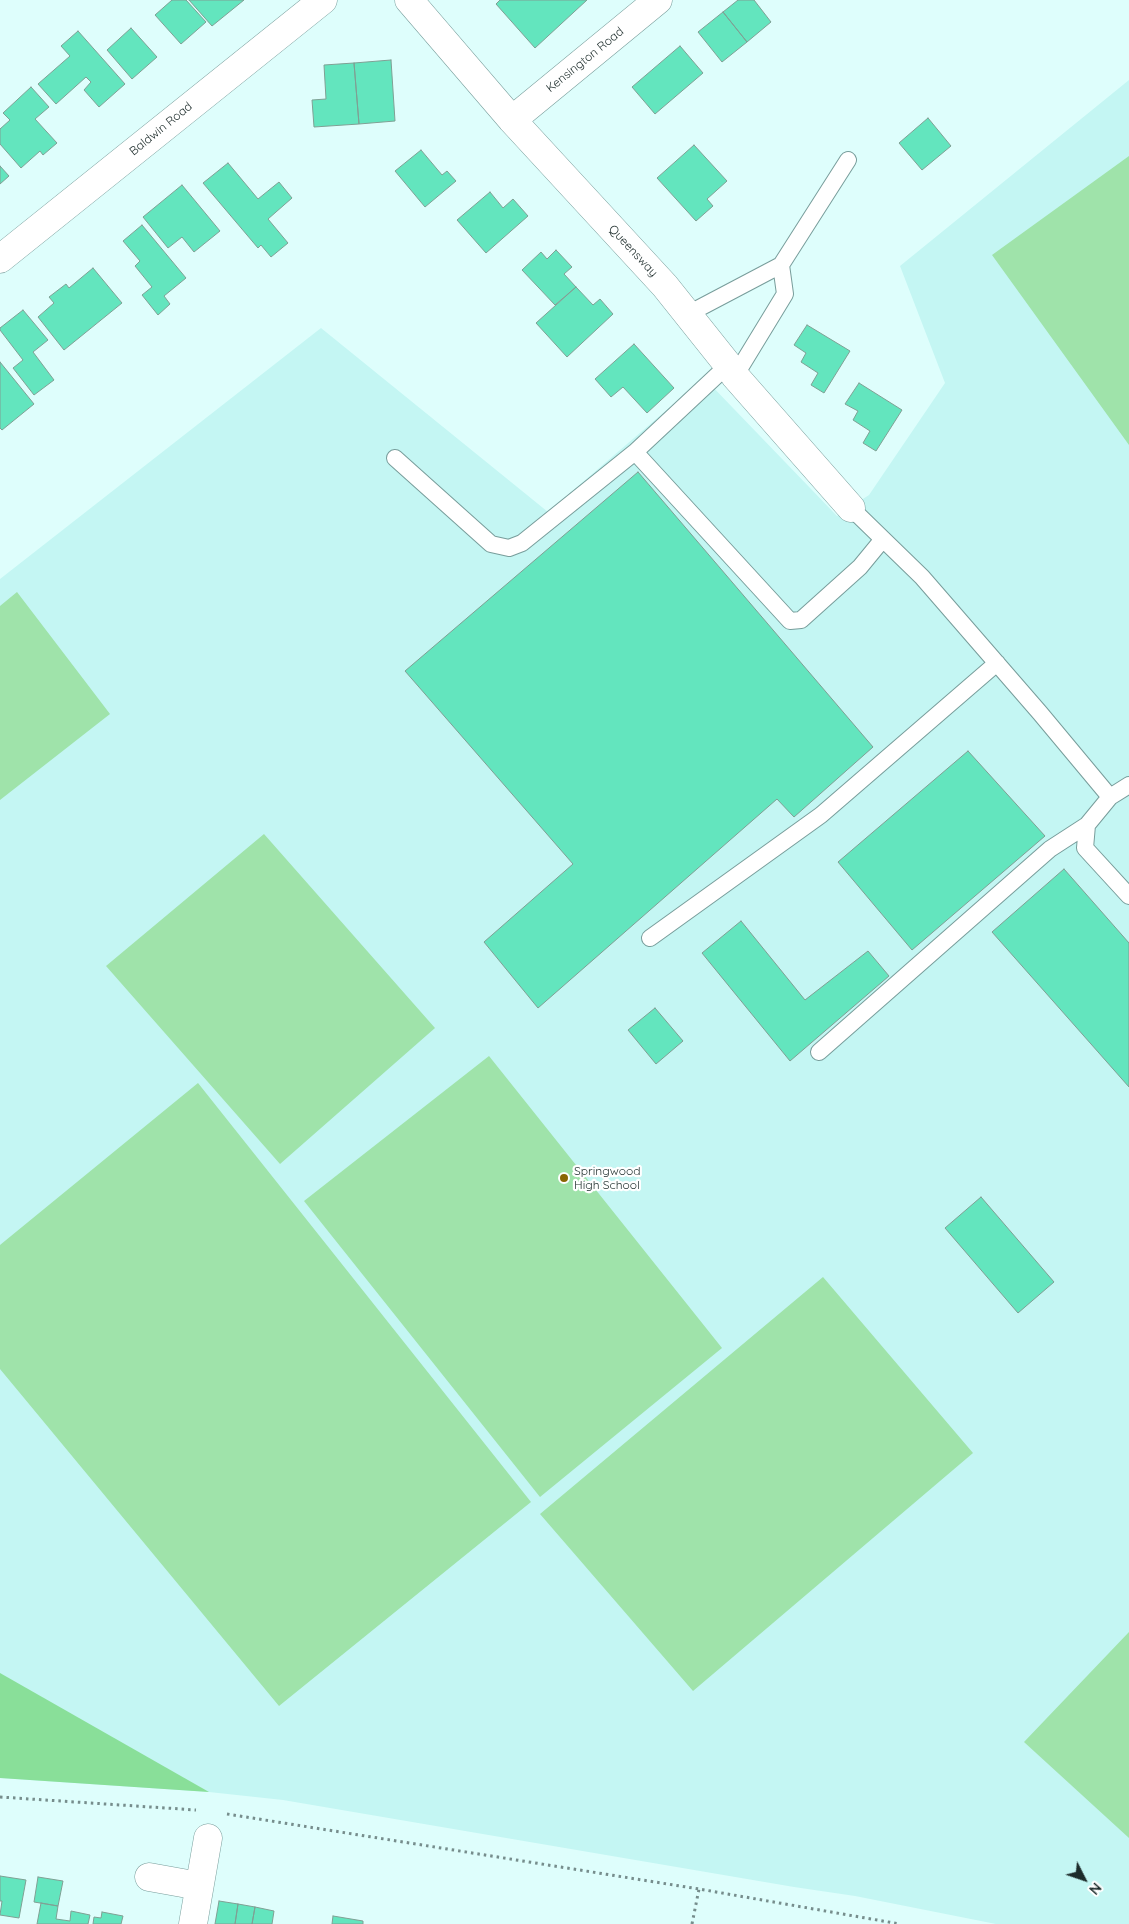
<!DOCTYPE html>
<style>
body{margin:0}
#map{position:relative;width:1129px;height:1924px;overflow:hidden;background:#defefc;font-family:Quicksand,sans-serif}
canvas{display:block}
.north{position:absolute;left:1059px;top:1854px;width:50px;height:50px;-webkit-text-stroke:4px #fff;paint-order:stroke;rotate:131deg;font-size:14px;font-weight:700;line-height:20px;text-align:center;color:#1d2c2b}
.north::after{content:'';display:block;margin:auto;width:18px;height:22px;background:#1d2c2b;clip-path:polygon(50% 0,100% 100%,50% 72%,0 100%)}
</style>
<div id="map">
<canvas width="1129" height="1924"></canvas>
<div class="north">N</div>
</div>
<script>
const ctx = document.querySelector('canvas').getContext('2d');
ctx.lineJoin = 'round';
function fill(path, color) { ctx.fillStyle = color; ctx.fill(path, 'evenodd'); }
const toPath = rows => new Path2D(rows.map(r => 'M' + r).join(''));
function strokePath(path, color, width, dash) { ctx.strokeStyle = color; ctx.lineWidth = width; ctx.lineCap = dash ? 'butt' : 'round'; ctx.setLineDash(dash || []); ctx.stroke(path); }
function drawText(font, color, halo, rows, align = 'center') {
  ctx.font = font + ' Quicksand,sans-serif'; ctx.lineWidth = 4.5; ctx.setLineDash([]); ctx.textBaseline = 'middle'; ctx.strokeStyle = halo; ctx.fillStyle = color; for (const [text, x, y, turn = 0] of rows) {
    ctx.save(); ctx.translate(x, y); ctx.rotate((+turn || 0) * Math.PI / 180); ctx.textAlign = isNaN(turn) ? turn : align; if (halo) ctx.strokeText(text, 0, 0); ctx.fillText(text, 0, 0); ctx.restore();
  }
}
const built = toPath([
 [1129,80,1129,1924,996,1924,855,1896,794,1887,283,1800,209,1792,0,1778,0,579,321,328,548,512,698,383,708,382,837,516,869,495,945,383,900,266]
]);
const green = toPath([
 [1129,156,1129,445,992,255],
 [17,592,110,714,0,800,0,606],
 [264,834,435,1028,280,1164,106,966],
 [489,1056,722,1348,540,1497,304,1201],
 [198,1083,531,1502,279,1706,0,1369,0,1245],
 [823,1277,973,1453,693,1691,540,1514],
 [1129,1632,1129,1838,1024,1742]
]);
const forest = toPath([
 [0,1673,209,1792,0,1778]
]);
const building = toPath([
 [172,0,186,0,206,22,181,44,155,15,172,0],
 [189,0,244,0,212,26,189,0],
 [500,0,587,0,535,48,496,4,500,0],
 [738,0,754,0,771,22,747,42,723,12,738,0],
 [723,12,747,42,722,62,698,32,723,12],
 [131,28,157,57,132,79,107,50,131,28],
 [78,31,125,84,99,107,84,90,91,82,86,77,56,104,38,84,70,56,61,46,78,31],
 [680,46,703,73,655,114,632,87,680,46],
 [391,60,395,121,359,124,354,63,391,60],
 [354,63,359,124,314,127,312,100,326,99,324,65,354,63],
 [31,87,49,107,35,119,57,143,43,155,40,151,21,168,0,144,0,129,10,120,3,113,31,87],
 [928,118,951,146,922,170,899,143,928,118],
 [694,145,727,181,707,199,713,206,696,221,657,178,694,145],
 [421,150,442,175,447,171,456,181,425,207,395,171,421,150],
 [228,163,258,199,279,182,292,198,268,219,288,243,271,257,261,245,258,248,203,183,228,163],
 [0,166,9,176,0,184,0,166],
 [182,185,220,231,194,252,182,237,168,248,143,217,182,185],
 [490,192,503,208,513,199,528,216,486,253,457,220,490,192],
 [142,225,186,278,164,296,170,304,158,315,142,295,152,287,135,266,140,261,123,241,142,225],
 [556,250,572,267,564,274,576,287,555,305,522,270,541,252,547,259,556,250],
 [93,268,122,303,64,350,38,317,54,303,49,297,66,284,69,288,93,268],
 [576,287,593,305,600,299,613,314,567,357,536,323,576,287],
 [23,310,48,340,33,352,54,380,34,395,13,368,23,360,0,330,0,328,23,310],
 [807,325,850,351,824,393,811,385,818,373,801,362,806,353,794,345,807,325],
 [634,344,674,388,647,413,623,387,611,397,595,379,634,344],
 [0,362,34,404,2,430,0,428,0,362],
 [859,383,902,410,876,451,863,443,870,431,853,420,858,411,845,404,859,383],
 [638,472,873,747,794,817,777,799,538,1008,484,942,573,864,405,671,638,472],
 [968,751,1045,836,912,950,838,862,968,751],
 [1064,869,1129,943,1129,1087,992,932,1064,869],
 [741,921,805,1000,868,951,889,976,790,1061,702,953,741,921],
 [655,1008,683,1041,656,1064,628,1030,655,1008],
 [981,1197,1054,1282,1018,1313,945,1228,981,1197],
 [0,1876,26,1880,19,1918,0,1915,2,1901,0,1901,0,1876],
 [38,1877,63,1881,58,1906,34,1902,38,1877],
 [219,1901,238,1904,235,1924,215,1924,219,1901],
 [41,1903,58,1906,56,1919,70,1921,71,1911,90,1915,88,1924,37,1924,41,1903],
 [238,1904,255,1907,252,1924,235,1924,238,1904],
 [255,1907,274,1911,272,1924,252,1924,255,1907],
 [102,1912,123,1916,121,1924,93,1924,94,1917,101,1918,102,1912],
 [333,1916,363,1921,363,1924,332,1924,333,1916]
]);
const path = toPath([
 [0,1797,196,1810],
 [227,1814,699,1889,900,1924],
 [692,1924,699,1889]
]);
const lane = toPath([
 [688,314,781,265],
 [735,376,785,294,781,265,848,160],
 [635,452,790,621,801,620,860,567,883,539],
 [395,458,491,544,509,548,522,543,635,452,728,365],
 [851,508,922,577,1040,713,1110,797],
 [1129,785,1110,797,1087,825,1085,848,1129,896],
 [650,938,821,815,997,663],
 [819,1052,1050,849,1087,825]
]);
const street = toPath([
 [409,0,512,120,665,286,728,365,735,376,851,508],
 [512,120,658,0],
 [0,259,323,0],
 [149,1877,199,1886],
 [193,1924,208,1838]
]);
const markers = [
 [564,1178,5,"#896503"]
];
const streetNames = [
 ["Kensington Road",585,60,-39],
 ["Baldwin Road",161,129,-39],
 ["Queensway",633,251,47]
];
const poiNames = [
 ["Springwood",574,1171],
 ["High School",574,1185]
];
fill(built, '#c4f6f3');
fill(green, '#9fe3aa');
fill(forest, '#89df99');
fill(building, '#63e5be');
strokePath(building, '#7fa094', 1);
strokePath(lane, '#789d9b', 18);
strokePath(street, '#789d9b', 29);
strokePath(path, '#768d8c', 3, [2.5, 4]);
strokePath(lane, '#fff', 16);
strokePath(street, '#fff', 28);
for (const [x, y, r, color] of markers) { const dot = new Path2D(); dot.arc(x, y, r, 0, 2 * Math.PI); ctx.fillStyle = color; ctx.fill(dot); strokePath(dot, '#fff', 2); }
drawText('12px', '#1d2c2b', '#fff', streetNames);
drawText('12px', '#1d2c2b', '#fff', poiNames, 'left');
</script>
